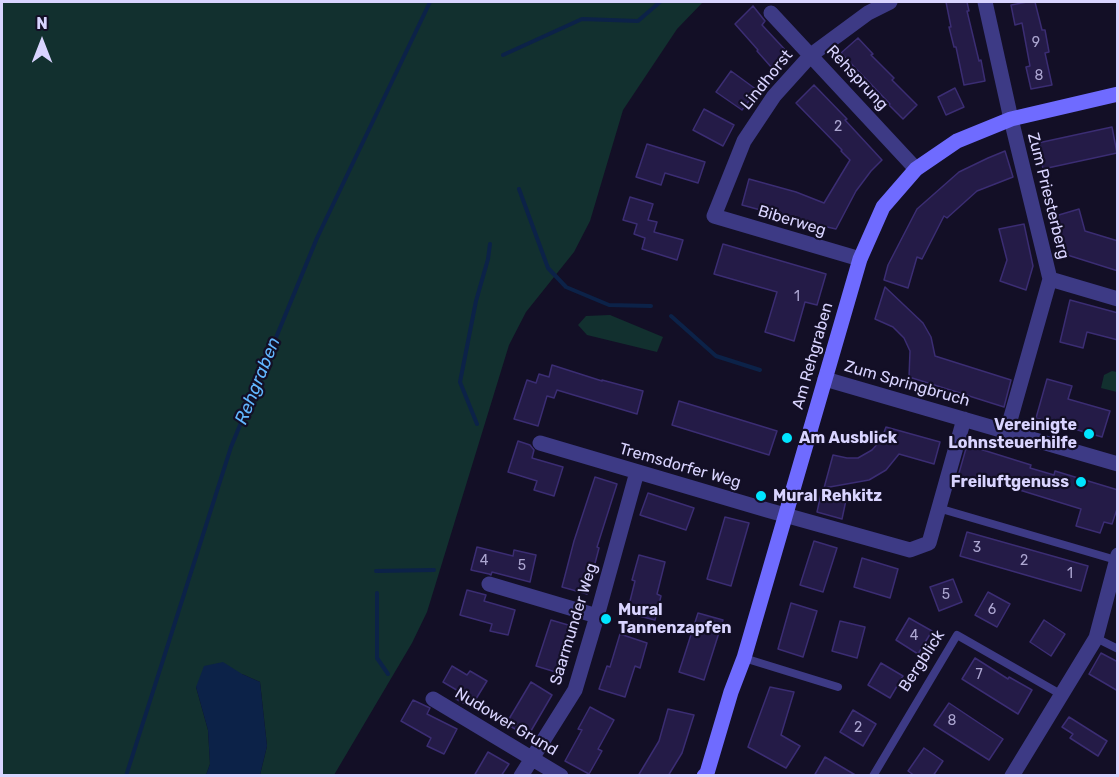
<!DOCTYPE html>
<style>
body{margin:0}
#map{position:relative;width:1119px;height:777px;overflow:hidden;background:#130f26;font-family:Rubik,sans-serif}
canvas{display:block}
.frame{position:absolute;inset:0;border:3px solid #d9d4ff;pointer-events:none}
.north{position:absolute;left:12px;top:12px;width:60px;height:60px;-webkit-text-stroke:4px #130f26;paint-order:stroke;rotate:0deg;font-size:16px;font-weight:700;line-height:24px;text-align:center;color:#d9d4ff}
.north::after{content:'';display:block;margin:auto;width:21px;height:27px;background:#d9d4ff;clip-path:polygon(50% 0,100% 100%,50% 72%,0 100%)}
</style>
<div id="map">
<canvas width="1119" height="777"></canvas>
<div class="frame"></div>
<div class="north">N</div>
</div>
<script>
const ctx = document.querySelector('canvas').getContext('2d');
ctx.lineJoin = 'round';
function fill(path, color) { ctx.fillStyle = color; ctx.fill(path, 'evenodd'); }
const toPath = rows => new Path2D(rows.map(r => 'M' + r).join(''));
function strokePath(path, color, width, dash) { ctx.strokeStyle = color; ctx.lineWidth = width; ctx.lineCap = dash ? 'butt' : 'round'; ctx.setLineDash(dash || []); ctx.stroke(path); }
function drawText(font, color, halo, rows, align = 'center') {
  ctx.font = font + ' Rubik,sans-serif'; ctx.lineWidth = 4.5; ctx.setLineDash([]); ctx.textBaseline = 'middle'; ctx.strokeStyle = halo; ctx.fillStyle = color; for (const [text, x, y, turn = 0] of rows) {
    ctx.save(); ctx.translate(x, y); ctx.rotate((+turn || 0) * Math.PI / 180); ctx.textAlign = isNaN(turn) ? turn : align; if (halo) ctx.strokeText(text, 0, 0); ctx.fillText(text, 0, 0); ctx.restore();
  }
}
const green = toPath([
 [2,2,703,2,677,29,623,110,590,221,574,252,526,312,509,345,427,612,412,643,334,775,260,775,267,746,260,682,242,674,196,687,208,730,210,764,206,775,2,776],
 [610,315,663,337,657,352,587,335,578,325,586,316],
 [1112,371,1117,372,1117,392,1101,388,1104,375]
]);
const water = toPath([
 [223,662,242,674,260,682,267,746,260,775,206,775,210,764,208,730,196,687,204,666]
]);
const stream = toPath([
 [503,55,582,19,638,21,660,2],
 [519,189,548,268,566,287,609,305,651,306],
 [671,316,716,356,760,370],
 [477,424,460,382,476,301,488,259,490,244],
 [376,571,434,570],
 [377,593,377,658,388,674],
 [126,776,231,447,317,238,430,2]
]);
const building = toPath([
 [946,2,967,2,969,11,967,11,979,61,981,60,985,81,964,85,956,47,954,47,949,27,951,27,946,2],
 [1027,2,1035,2,1042,30,1045,30,1049,52,1045,53,1052,85,1031,89,1026,67,1030,66,1022,23,1015,25,1011,5,1027,2],
 [753,6,765,21,762,25,789,54,772,68,757,51,758,50,735,24,753,6],
 [858,38,873,54,871,55,894,78,892,80,917,105,903,119,889,105,890,104,841,53,858,38],
 [731,71,757,90,742,110,716,92,731,71],
 [814,85,847,119,845,120,882,160,871,171,856,191,836,229,805,222,742,205,749,179,796,192,824,203,850,160,841,151,842,150,796,103,814,85],
 [955,88,964,107,946,115,938,97,955,88],
 [704,109,734,125,723,146,693,130,704,109],
 [1112,127,1117,153,1043,169,1038,143,1112,127],
 [647,144,705,162,698,183,665,173,661,185,636,177,647,144],
 [1005,151,1013,177,977,191,947,218,944,216,922,259,917,257,908,288,884,280,888,265,917,209,959,172,988,158,1005,151],
 [630,197,653,204,648,220,657,222,654,232,683,240,677,260,642,249,645,238,634,234,637,224,623,220,630,197],
 [1079,209,1085,231,1118,241,1118,271,1061,253,1052,217,1079,209],
 [1024,224,1033,266,1026,290,1000,281,1007,260,999,229,1024,224],
 [723,244,826,274,817,305,805,302,794,341,765,332,777,292,714,274,723,244],
 [885,287,923,323,931,337,935,356,1011,380,1004,407,909,377,910,351,904,338,893,327,875,319,885,287],
 [1070,300,1118,313,1118,340,1087,332,1083,348,1060,342,1070,300],
 [552,365,602,381,602,380,643,391,637,414,557,390,554,398,547,396,538,426,514,419,527,380,536,383,539,374,549,377,552,365],
 [1047,379,1072,386,1068,399,1110,411,1102,437,1036,418,1047,379],
 [679,401,777,431,769,455,672,425,679,401],
 [886,427,940,442,934,464,899,454,886,470,869,480,824,488,833,455,847,458,858,458,872,450,881,440,886,427],
 [518,441,530,445,534,450,532,458,563,467,554,496,534,490,537,481,508,472,518,441],
 [967,445,1031,465,1030,468,1054,475,1055,471,1118,490,1118,506,1112,524,1104,522,1100,533,1076,526,1081,509,984,479,982,487,957,480,967,445],
 [595,477,617,484,597,547,599,548,587,594,562,587,574,541,595,477],
 [648,493,694,508,686,530,640,515,648,493],
 [821,494,846,500,842,519,817,512,821,494],
 [725,517,749,523,731,586,707,579,725,517],
 [967,532,1088,566,1081,591,960,556,967,532],
 [814,541,837,548,823,592,800,585,814,541],
 [477,547,513,556,514,550,536,555,530,582,492,572,491,575,489,574,471,570,477,547],
 [639,555,665,562,657,594,661,596,655,620,627,613,635,581,632,580,639,555],
 [862,558,898,569,890,598,854,587,862,558],
 [953,579,962,602,939,611,930,587,953,579],
 [467,590,486,595,484,601,515,610,508,635,490,631,492,624,460,615,467,590],
 [988,592,1010,604,997,627,975,615,988,592],
 [791,603,817,611,803,657,778,649,791,603],
 [698,613,723,620,704,680,679,672,698,613],
 [909,618,932,631,918,654,896,640,909,618],
 [551,620,575,627,562,674,536,666,551,620],
 [1044,620,1065,634,1051,656,1030,642,1044,620],
 [840,621,865,627,857,658,832,651,840,621],
 [620,634,647,643,640,668,635,666,625,697,599,689,607,666,610,667,620,634],
 [1101,653,1118,662,1118,691,1089,674,1101,653],
 [975,658,1008,679,1009,677,1032,690,1018,714,962,679,975,658],
 [881,663,903,676,890,698,868,685,881,663],
 [452,666,467,675,470,671,487,681,471,707,456,699,460,692,443,682,452,666],
 [531,682,552,695,528,736,506,724,531,682],
 [770,687,794,692,781,735,800,746,786,768,748,747,770,687],
 [413,700,430,708,427,714,457,729,444,754,427,746,431,738,401,721,413,700],
 [949,703,1003,739,989,760,934,725,949,703],
 [590,707,614,720,598,749,602,751,589,774,565,761,582,730,578,729,590,707],
 [668,709,694,715,682,753,668,776,638,776,659,741,668,709],
 [853,710,876,724,863,746,840,732,853,710],
 [1069,717,1107,741,1098,756,1070,738,1073,734,1062,727,1069,717],
 [924,748,943,761,933,776,915,776,908,771,924,748],
 [488,752,509,764,501,776,474,776,488,752],
 [825,757,857,776,814,776,825,757]
]);
const lane = toPath([
 [938,508,1116,560],
 [1096,638,1118,649],
 [744,658,838,687],
 [873,776,957,635,1062,695]
]);
const street = toPath([
 [985,2,1011,119,1050,279,1007,431],
 [771,13,916,169],
 [860,259,714,216,744,141,774,96,811,55,868,13,890,2],
 [1050,279,1118,299],
 [825,379,1118,464],
 [540,443,767,510,910,550,929,543,964,419],
 [489,584,597,616],
 [433,699,561,776],
 [521,776,575,690,597,616,637,472],
 [1012,776,1096,638,1118,555]
]);
const secondary = toPath([
 [704,776,707,773,731,692,744,658,860,259,883,207,916,169,957,141,1011,119,1118,94]
]);
const markers = [
 [1089,434,6,"#00e5ff"],
 [787,438,6,"#00e5ff"],
 [1081,482,6,"#00e5ff"],
 [761,496,6,"#00e5ff"],
 [606,619,6,"#00e5ff"]
];
const numberNames = [
 ["9",1036,43],
 ["8",1039,76],
 ["2",838,127],
 ["1",797,297],
 ["3",977,548],
 ["4",484,561],
 ["2",1024,561],
 ["5",522,566],
 ["1",1070,574],
 ["5",946,595],
 ["6",992,610],
 ["4",914,636],
 ["7",979,675],
 ["8",952,721],
 ["2",858,728]
];
const streetNames = [
 ["Rehsprung",857,78,47],
 ["Lindhorst",767,80,-51],
 ["Zum Priesterberg",1048,196,76],
 ["Biberweg",792,221,17],
 ["Am Rehgraben",813,356,-74],
 ["Zum Springbruch",907,384,16],
 ["Tremsdorfer Weg",680,466,16],
 ["Saarmunder Weg",574,624,-73],
 ["Bergblick",922,661,-57],
 ["Nudower Grund",506,722,31]
];
const poiNames = [
 ["Vereinigte",1077,425,"right"],
 ["Lohnsteuerhilfe",1077,443,"right"],
 ["Am Ausblick",799,438],
 ["Freiluftgenuss",1069,482,"right"],
 ["Mural Rehkitz",773,496],
 ["Mural",618,610],
 ["Tannenzapfen",618,628]
];
const waterNames = [
 ["Rehgraben",258,381,-68]
];
fill(green, '#12302f');
fill(water, '#0c2248');
strokePath(stream, '#0c2248', 4);
fill(building, '#241b47');
strokePath(building, '#3b2d73', 1.5);
strokePath(lane, '#3d3a85', 8);
strokePath(street, '#3d3a85', 15);
strokePath(secondary, '#6f6bff', 15);
for (const [x, y, r, color] of markers) { const dot = new Path2D(); dot.arc(x, y, r, 0, 2 * Math.PI); ctx.fillStyle = color; ctx.fill(dot); strokePath(dot, '#130f26', 2); }
drawText('14px', '#aca6d1', null, numberNames);
drawText('16px', '#d9d4ff', '#130f26', streetNames);
drawText('bold 16px', '#d9d4ff', '#130f26', poiNames, 'left');
drawText('italic 18px', '#62b6ff', '#130f26', waterNames);
</script>
